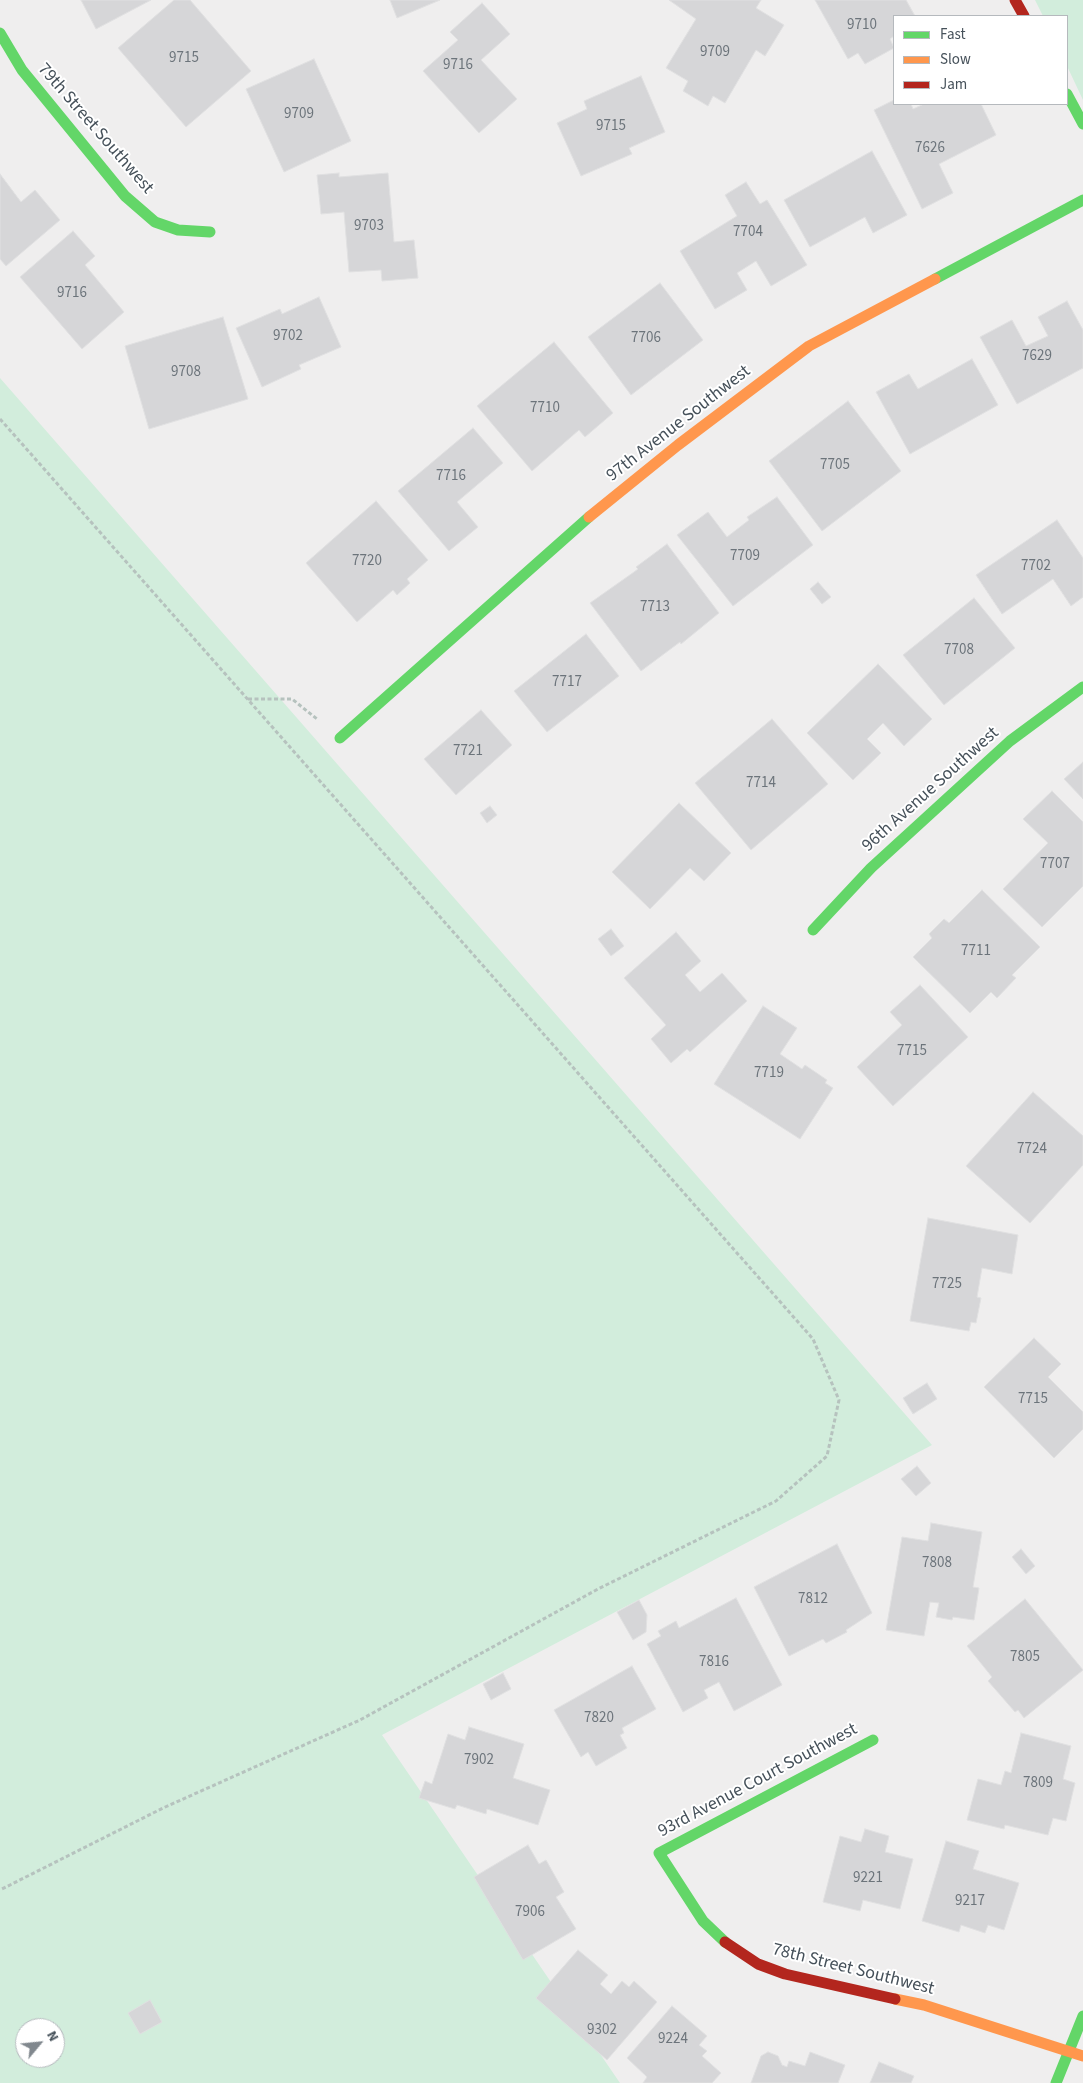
<!DOCTYPE html>
<style>
body{margin:0}
#map{position:relative;width:1083px;height:2083px;overflow:hidden;background:#efeeee;font-family:"Source Sans 3",sans-serif}
canvas{display:block}
.legend{position:absolute;left:893px;top:15px;width:175px;height:90px;box-sizing:border-box;background:#fff;border:1px solid #b5b9bd;margin:0;padding:6px 9px;list-style:none;font-size:15px;color:#46515a}
.legend li{display:flex;align-items:center;gap:10px;height:25px}
.legend b{width:25px;border:1px solid #b5b9bd}
.north{position:absolute;left:15px;top:2018px;width:50px;height:50px;box-sizing:border-box;background:#fff;border:1px solid #b5b9bd;border-radius:50%;rotate:62deg;font-size:14px;font-weight:700;line-height:20px;text-align:center;color:#46515a}
.north::after{content:'';display:block;margin:auto;width:18px;height:22px;background:#81888e;clip-path:polygon(50% 0,100% 100%,50% 72%,0 100%)}
</style>
<div id="map">
<canvas width="1083" height="2083"></canvas>
<ul class="legend">
<li><b style="height:6px;background:#63d668"></b>Fast</li>
<li><b style="height:6px;background:#ff974d"></b>Slow</li>
<li><b style="height:6px;background:#b3261e"></b>Jam</li>
</ul>
<div class="north">N</div>
</div>
<script>
const ctx = document.querySelector('canvas').getContext('2d');
ctx.lineJoin = 'round';
function fill(path, color) { ctx.fillStyle = color; ctx.fill(path, 'evenodd'); }
const toPath = rows => new Path2D(rows.map(r => 'M' + r).join(''));
function strokePath(path, color, width, dash) { ctx.strokeStyle = color; ctx.lineWidth = width; ctx.lineCap = dash ? 'butt' : 'round'; ctx.setLineDash(dash || []); ctx.stroke(path); }
function drawText(font, color, halo, rows, align = 'center') {
  ctx.font = font + ' "Source Sans 3",sans-serif'; ctx.lineWidth = 4; ctx.setLineDash([]); ctx.textBaseline = 'middle'; ctx.strokeStyle = halo; ctx.fillStyle = color; for (const [text, x, y, turn = 0] of rows) {
    ctx.save(); ctx.translate(x, y); ctx.rotate((+turn || 0) * Math.PI / 180); ctx.textAlign = isNaN(turn) ? turn : align; if (halo) ctx.strokeText(text, 0, 0); ctx.fillText(text, 0, 0); ctx.restore();
  }
}
const green = toPath([
 [1035,0,1083,0,1083,100,1067,66,1067,16,1043,16],
 [0,378,932,1445,382,1735,620,2083,0,2083],
 [25,2028,55,2028,55,2058,25,2058]
]);
const building = toPath([
 [81,0,151,0,96,29,81,0],
 [174,0,190,0,251,71,186,127,118,48,174,0],
 [390,0,440,0,397,18,390,0],
 [761,0,756,8,784,25,765,56,756,50,725,103,713,96,708,106,683,91,688,81,666,68,696,19,669,0,761,0],
 [815,0,906,0,915,16,894,16,894,36,890,39,894,48,865,64,858,53,848,59,815,0],
 [482,3,510,34,481,60,517,99,479,133,423,71,458,40,450,32,482,3],
 [314,59,351,141,284,172,246,89,314,59],
 [641,76,665,132,629,148,632,154,581,176,557,123,587,109,584,101,641,76],
 [894,100,894,104,911,104,913,109,924,104,981,104,996,135,939,164,953,193,922,209,874,110,894,100],
 [872,151,907,215,873,233,865,217,810,247,784,200,872,151],
 [339,173,339,177,388,173,394,242,414,240,418,278,382,281,381,270,349,272,344,212,321,214,317,175,339,173],
 [0,174,21,202,35,190,60,220,6,266,0,259,0,174],
 [746,182,760,204,767,200,807,265,771,286,756,261,737,273,747,290,715,309,680,251,737,216,725,195,746,182],
 [73,231,95,256,85,265,124,312,82,349,20,277,73,231],
 [660,283,703,340,631,395,588,337,660,283],
 [319,297,341,347,299,365,301,369,262,387,236,328,280,309,282,314,319,297],
 [1067,301,1083,330,1083,368,1017,404,980,337,1012,320,1026,346,1048,336,1038,317,1067,301],
 [223,317,248,399,149,429,125,346,223,317],
 [554,342,613,413,585,437,579,430,532,471,477,406,554,342],
 [972,359,998,405,910,454,876,392,909,374,918,389,972,359],
 [848,401,901,471,822,531,769,461,848,401],
 [473,428,503,463,457,502,478,527,449,551,398,491,473,428],
 [777,497,813,545,733,606,677,535,708,512,727,537,749,520,747,517,777,497],
 [376,501,428,560,407,579,410,583,397,595,393,590,357,622,306,563,376,501],
 [1057,520,1083,558,1083,597,1071,606,1053,579,1002,614,976,575,1057,520],
 [667,544,719,613,681,644,680,642,641,671,590,603,634,572,638,569,636,567,667,544],
 [818,582,831,597,822,604,810,589,818,582],
 [974,598,1015,648,944,705,903,655,974,598],
 [586,634,619,676,547,732,514,691,586,634],
 [878,664,932,719,904,746,883,723,867,739,881,753,853,780,807,733,878,664],
 [481,710,512,745,456,795,424,759,481,710],
 [772,719,828,784,751,850,695,783,772,719],
 [1083,762,1083,799,1064,779,1083,762],
 [1052,791,1083,822,1083,886,1042,927,1003,889,1048,843,1023,819,1052,791],
 [679,803,731,853,704,881,690,868,650,909,612,872,679,803],
 [490,806,497,815,487,823,480,813,490,806],
 [982,890,1040,947,1012,975,1016,978,997,998,991,992,970,1013,913,957,932,938,929,934,944,919,949,923,982,890],
 [611,929,624,946,611,956,598,939,611,929],
 [676,932,701,961,685,975,700,992,722,973,747,1001,690,1052,687,1049,671,1063,651,1039,666,1025,624,978,676,932],
 [920,985,968,1037,893,1106,857,1067,902,1025,890,1012,920,985],
 [763,1006,797,1028,780,1054,802,1069,805,1065,827,1080,825,1083,833,1088,800,1139,714,1084,763,1006],
 [1033,1092,1083,1136,1083,1165,1030,1223,966,1166,1033,1092],
 [928,1218,1018,1235,1012,1274,982,1268,977,1297,981,1298,976,1323,971,1322,969,1331,910,1321,928,1218],
 [1034,1338,1061,1364,1048,1377,1083,1412,1083,1429,1054,1458,984,1387,1034,1338],
 [927,1383,937,1399,913,1414,903,1398,927,1383],
 [917,1466,931,1483,916,1496,901,1479,917,1466],
 [931,1523,982,1532,973,1587,979,1588,974,1620,953,1617,952,1620,936,1617,939,1603,930,1602,924,1636,886,1630,902,1537,928,1541,931,1523],
 [837,1544,872,1613,846,1630,847,1632,826,1643,823,1639,789,1656,754,1587,837,1544],
 [1021,1549,1035,1566,1026,1574,1012,1557,1021,1549],
 [736,1598,782,1685,734,1711,719,1682,704,1690,708,1698,683,1712,647,1644,661,1636,658,1631,676,1621,679,1628,736,1598],
 [1025,1599,1083,1670,1024,1718,1018,1710,1015,1712,988,1681,992,1677,967,1646,1025,1599],
 [639,1600,647,1615,646,1632,633,1640,617,1612,639,1600],
 [632,1666,656,1709,622,1728,624,1733,620,1735,627,1748,596,1766,588,1752,581,1757,554,1710,632,1666],
 [503,1673,511,1689,491,1700,483,1684,503,1673],
 [469,1727,524,1744,513,1778,550,1790,538,1825,487,1809,486,1814,457,1805,455,1809,419,1798,425,1781,432,1784,448,1734,465,1740,469,1727],
 [1021,1733,1071,1746,1063,1779,1075,1783,1066,1821,1053,1818,1048,1835,1005,1825,1004,1829,967,1820,978,1779,1001,1785,1005,1771,1011,1773,1021,1733],
 [865,1829,889,1836,885,1852,913,1859,900,1909,863,1900,860,1911,823,1902,840,1836,861,1842,865,1829],
 [946,1841,979,1851,973,1869,1019,1883,1004,1930,988,1925,985,1933,961,1925,959,1932,922,1921,946,1841],
 [528,1845,539,1864,546,1860,564,1892,556,1897,576,1929,523,1960,474,1877,528,1845],
 [578,1950,608,1975,600,1984,611,1994,622,1981,629,1987,634,1981,657,2002,607,2060,536,1998,578,1950],
 [150,2000,162,2022,140,2034,128,2013,150,2000],
 [672,2006,707,2036,699,2045,707,2051,702,2056,721,2073,712,2083,643,2083,647,2077,627,2058,672,2006],
 [768,2052,778,2056,782,2065,787,2067,789,2061,805,2066,810,2052,845,2065,838,2083,751,2083,761,2056,768,2052],
 [879,2062,914,2076,911,2083,870,2083,879,2062]
]);
const path = toPath([
 [0,419,813,1339,839,1400,827,1456,776,1501,598,1589,360,1720,163,1808,0,1890],
 [248,699,292,699,317,719]
]);
const fast = toPath([
 [0,33,22,70,125,196,155,222,178,230,210,232],
 [1067,94,1083,124],
 [935,279,1083,200],
 [340,738,589,517],
 [813,930,871,868,1010,741,1083,687],
 [725,1942,703,1921,659,1853,873,1740],
 [1056,2083,1083,2016]
]);
const slow = toPath([
 [589,517,678,445,809,346,935,279],
 [895,1999,924,2005,1083,2056]
]);
const jam = toPath([
 [1015,0,1024,16],
 [725,1942,758,1964,785,1974,895,1999]
]);
const numberNames = [
 ["9710",862,26],
 ["9709",715,53],
 ["9715",184,59],
 ["9716",458,66],
 ["9709",299,115],
 ["9715",611,127],
 ["7626",930,149],
 ["9703",369,227],
 ["7704",748,233],
 ["9716",72,294],
 ["9702",288,337],
 ["7706",646,339],
 ["7629",1037,357],
 ["9708",186,373],
 ["7710",545,409],
 ["7705",835,466],
 ["7716",451,477],
 ["7709",745,557],
 ["7720",367,562],
 ["7702",1036,567],
 ["7713",655,608],
 ["7708",959,651],
 ["7717",567,683],
 ["7721",468,752],
 ["7714",761,784],
 ["7707",1055,865],
 ["7711",976,952],
 ["7715",912,1052],
 ["7719",769,1074],
 ["7724",1032,1150],
 ["7725",947,1285],
 ["7715",1033,1400],
 ["7808",937,1564],
 ["7812",813,1600],
 ["7805",1025,1658],
 ["7816",714,1663],
 ["7820",599,1719],
 ["7902",479,1761],
 ["7809",1038,1784],
 ["9221",868,1879],
 ["9217",970,1902],
 ["7906",530,1913],
 ["9302",602,2031],
 ["9224",673,2040]
];
const streetNames = [
 ["79th Street Southwest",95,129,49],
 ["97th Avenue Southwest",679,424,-38],
 ["96th Avenue Southwest",931,790,-42],
 ["93rd Avenue Court Southwest",758,1781,-28],
 ["78th Street Southwest",853,1970,14]
];
fill(green, '#d2eddc');
fill(building, '#d6d6d8');
strokePath(building, '#e0e0e1', 1);
strokePath(path, '#b6c2be', 3, [4, 2.5]);
strokePath(fast, '#63d668', 11);
strokePath(slow, '#ff974d', 11);
strokePath(jam, '#b3261e', 11);
drawText('15px', '#6c747b', null, numberNames);
drawText('18px', '#46515a', '#fff', streetNames);
</script>
